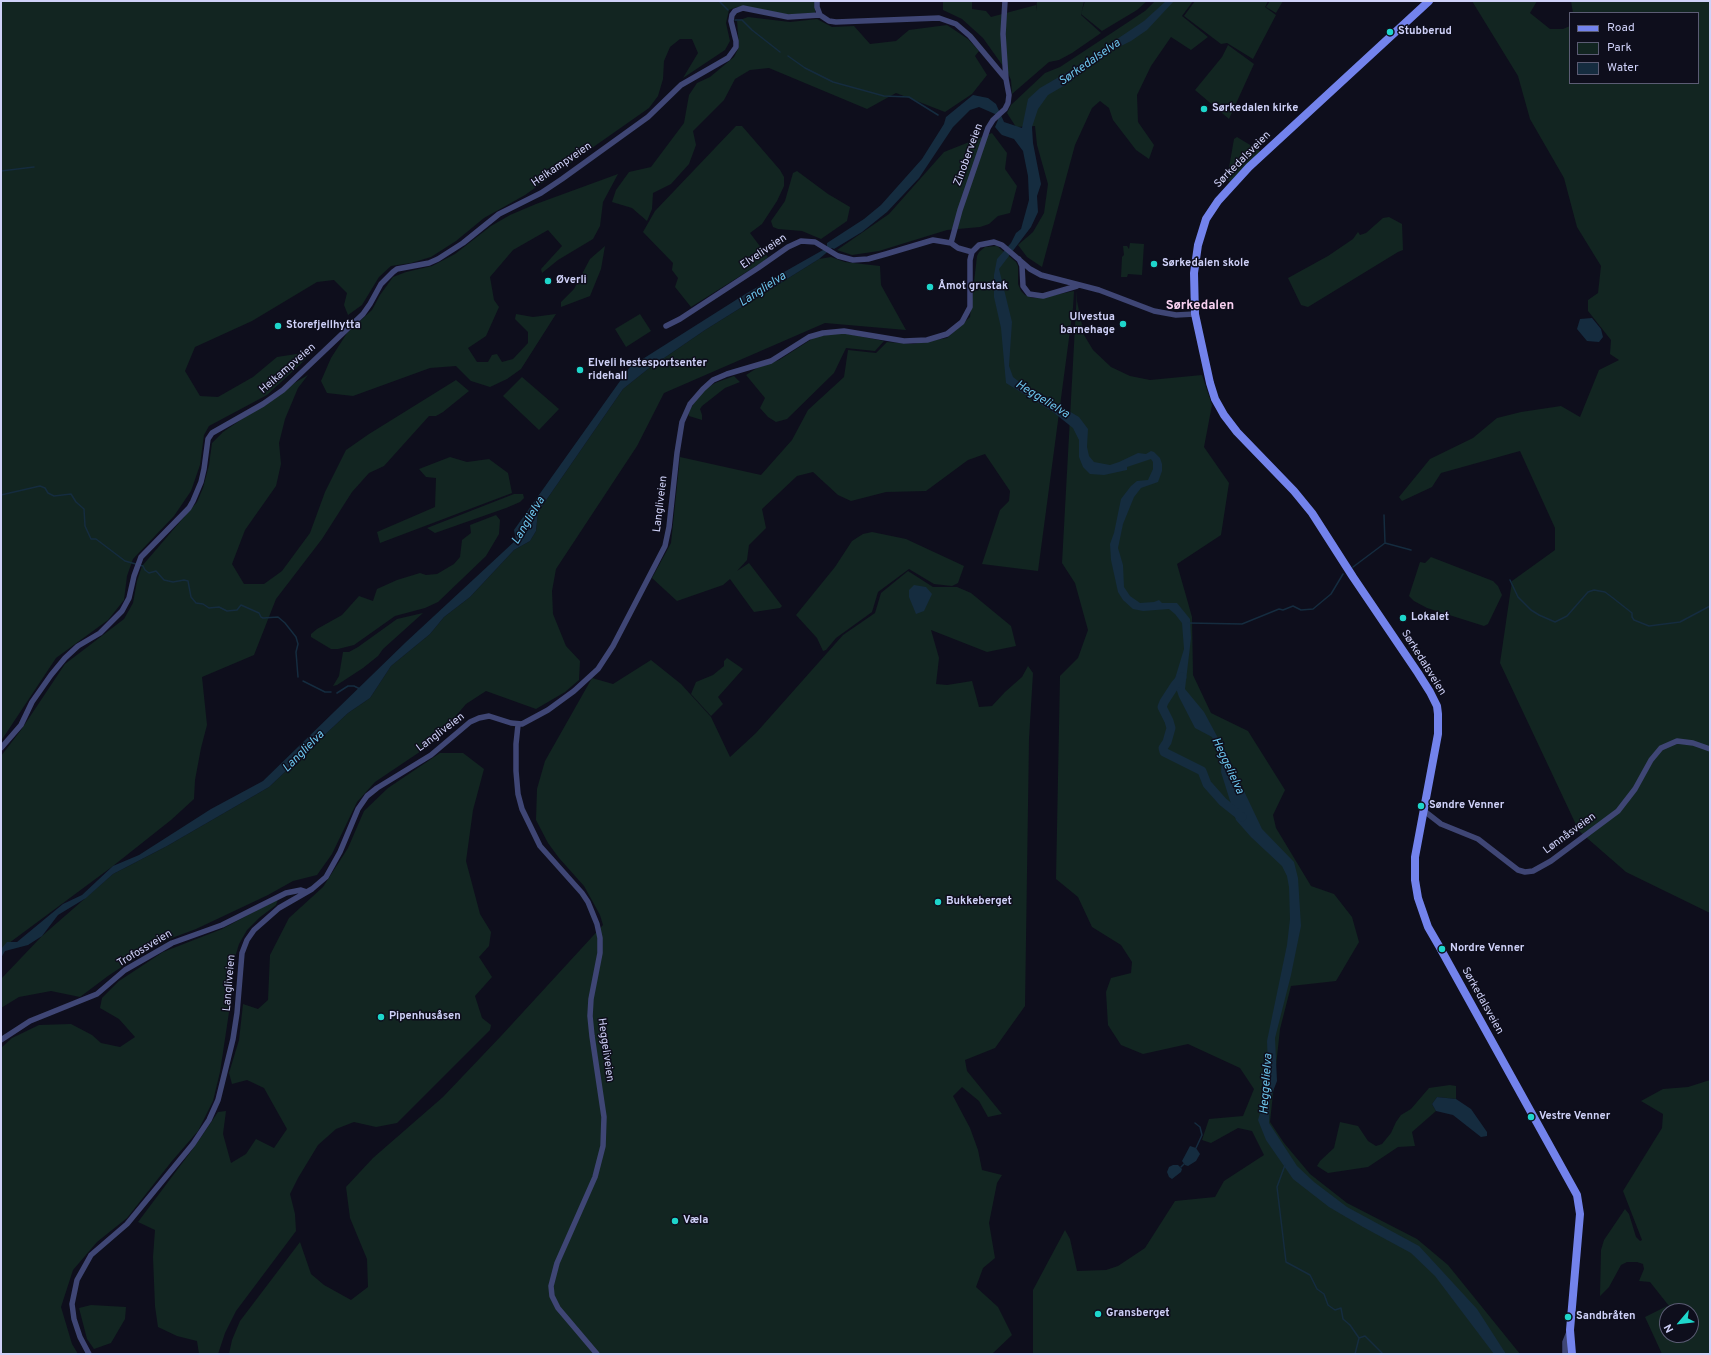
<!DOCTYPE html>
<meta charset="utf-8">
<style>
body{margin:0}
#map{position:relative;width:1711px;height:1355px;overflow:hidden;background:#0e0e1c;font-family:Overpass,sans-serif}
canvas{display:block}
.frame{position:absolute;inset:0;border:2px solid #cfd1f8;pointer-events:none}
.legend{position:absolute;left:1569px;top:12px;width:130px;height:72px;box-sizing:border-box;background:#0e0e1c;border:1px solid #5b5c74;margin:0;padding:5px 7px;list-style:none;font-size:12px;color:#cfd1f8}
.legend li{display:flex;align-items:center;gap:8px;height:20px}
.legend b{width:20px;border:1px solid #5b5c74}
.north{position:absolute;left:1659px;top:1303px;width:40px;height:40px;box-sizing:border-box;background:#0e0e1c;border:1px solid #5b5c74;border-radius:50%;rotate:242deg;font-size:11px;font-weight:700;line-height:16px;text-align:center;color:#cfd1f8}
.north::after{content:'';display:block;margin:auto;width:14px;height:18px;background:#1ed6cb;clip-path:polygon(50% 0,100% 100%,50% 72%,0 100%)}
</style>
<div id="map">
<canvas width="1711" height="1355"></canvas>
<div class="frame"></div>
<ul class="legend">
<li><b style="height:5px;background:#7383ec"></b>Road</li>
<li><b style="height:11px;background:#122521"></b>Park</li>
<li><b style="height:11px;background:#152c3f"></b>Water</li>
</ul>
<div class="north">N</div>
</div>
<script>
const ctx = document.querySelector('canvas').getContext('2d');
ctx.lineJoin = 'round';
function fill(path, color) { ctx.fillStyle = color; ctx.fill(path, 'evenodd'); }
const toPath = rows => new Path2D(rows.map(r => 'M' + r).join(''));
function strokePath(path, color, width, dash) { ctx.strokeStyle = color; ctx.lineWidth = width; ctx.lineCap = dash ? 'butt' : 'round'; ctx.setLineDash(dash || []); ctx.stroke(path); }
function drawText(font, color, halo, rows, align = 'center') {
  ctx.font = font + ' Overpass,sans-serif'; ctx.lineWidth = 3; ctx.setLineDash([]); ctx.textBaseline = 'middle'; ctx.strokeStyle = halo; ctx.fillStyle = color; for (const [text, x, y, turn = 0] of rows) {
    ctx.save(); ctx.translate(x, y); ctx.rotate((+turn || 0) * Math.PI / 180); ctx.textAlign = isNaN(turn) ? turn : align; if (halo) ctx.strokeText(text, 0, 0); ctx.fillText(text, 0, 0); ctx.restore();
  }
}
const green = toPath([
 [1,1,816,1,815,13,782,15,737,7,729,10,726,23,730,41,725,50,683,78,698,53,692,39,680,39,670,47,664,61,663,79,658,96,649,108,525,195,484,218,456,241,431,257,411,263,391,266,379,277,362,305,348,315,344,305,347,293,334,280,317,282,252,321,195,347,185,371,200,396,218,397,253,377,277,357,309,352,305,360,267,395,209,426,204,435,200,465,191,491,174,516,133,559,127,576,124,600,108,620,56,658,1,741],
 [943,1,972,1,972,9,986,11,991,17,1036,5,1036,11,1037,1,1084,1,1081,15,1101,33,1072,53,1059,60,1049,62,1012,94,1011,80,1008,73,983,38,962,19,943,10],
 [1085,1,1147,1,1137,10,1102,31,1081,14],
 [1155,1,1193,1,1182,16,1208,37,1191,50,1171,37,1151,66,1137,95,1138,122,1154,145,1149,159,1136,150,1113,120,1109,108,1100,101,1092,108,1075,145,1042,267,1027,257,1018,245,1033,232,1044,213,1048,184,1037,145,1035,126,1016,127,1007,113,1011,105,1045,73,1060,67,1145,11],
 [1195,1,1268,1,1265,7,1276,15,1253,59,1227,43,1221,44,1184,16],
 [1270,1,1283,1,1276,13,1266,7],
 [1472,1,1537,1,1530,13,1550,29,1563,29,1570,26,1570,83,1698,83,1698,13,1573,13,1571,1,1710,1,1710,913,1626,872,1579,831,1500,663,1512,581,1555,550,1555,528,1520,451,1441,473,1432,487,1402,501,1399,497,1430,459,1473,438,1497,418,1521,412,1561,406,1580,417,1599,370,1619,360,1610,354,1611,340,1588,311,1588,300,1598,293,1601,266,1577,227,1564,178,1530,119,1518,76],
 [748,17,790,22,817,19,832,27,854,26,870,44,896,41,909,30,947,25,968,39,979,51,975,56,987,75,972,94,945,112,896,93,867,109,769,68,750,70,735,79,724,100,693,131,696,145,689,164,671,184,653,193,652,209,647,221,632,208,612,202,616,190,629,172,651,167,684,123,689,95,697,83,710,77,734,57,739,47,737,21],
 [1228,45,1254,64,1229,119,1195,90,1222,57],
 [736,126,742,126,780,170,784,177,784,186,777,201,762,224,750,233,768,257,764,261,691,307,675,287,678,278,672,270,673,263,643,232,655,211],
 [992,133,1007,153,1005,169,1017,186,1010,213,998,216,989,224,980,227,947,230,879,251,852,255,837,250,889,214,944,152],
 [1237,137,1260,151,1259,154,1230,182,1227,179,1234,139],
 [797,171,828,194,850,207,847,221,821,239,802,231,778,229,773,227,771,221,785,201,793,173],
 [618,174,603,202,600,226,593,239,558,260,542,273,541,269,562,246,548,230,513,250,490,277,494,300,499,307,486,336,468,348,477,362,488,362,492,355,497,354,502,362,513,359,528,343,528,332,515,319,516,314,533,317,556,314,521,369,507,379,490,387,471,381,456,366,430,368,353,396,327,393,321,381,331,358,347,333,372,310,380,295,393,277,406,272,432,266,455,254,491,226,510,215,536,204],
 [1389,217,1402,224,1403,250,1398,252,1308,307,1301,305,1288,278,1328,256,1353,239,1358,232,1360,235,1366,233,1383,218],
 [1130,243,1144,244,1142,275,1128,274,1127,277,1121,277,1122,257,1124,255,1123,246,1127,246,1129,249],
 [605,246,601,269,590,296,561,307,561,302,574,289,590,259],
 [997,246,1016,262,1018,266,1018,284,1021,291,1025,295,1033,298,1040,298,1074,291,1073,308,1038,571,982,564,1000,510,1009,501,1010,491,985,454,968,460,926,491,886,492,851,501,838,495,813,472,797,476,762,509,766,528,749,545,747,560,737,571,749,563,782,606,780,608,754,612,730,579,723,585,677,601,652,578,671,543,680,457,761,475,792,440,808,410,844,377,848,350,876,353,887,342,913,344,947,338,970,317,977,256,979,252,985,247],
 [831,257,845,262,880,266,881,285,906,330,825,323,664,393,637,446,556,569,552,591,553,614,566,646,580,661,579,680,565,692,536,709,486,691,466,704,433,743,375,782,357,802,332,854,317,875,293,881,268,895,196,929,156,944,108,976,80,997,51,991,19,997,1,1008,1,979,42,936,113,874,167,846,269,787,348,713,370,698,391,666,430,634,444,617,470,597,514,550,530,541,536,531,538,512,623,389,648,369,705,330,819,259],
 [1077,290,1077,301,1084,335,1093,350,1111,367,1130,376,1150,380,1202,375,1212,405,1204,447,1229,483,1221,535,1177,564,1192,617,1193,675,1211,713,1248,731,1285,790,1273,815,1276,828,1311,886,1334,894,1352,917,1359,942,1336,981,1291,986,1280,1029,1270,1122,1284,1143,1310,1174,1347,1203,1417,1239,1448,1265,1520,1354,1033,1354,1033,1290,1065,1230,1070,1239,1077,1271,1106,1270,1118,1266,1145,1248,1175,1201,1215,1197,1224,1181,1264,1155,1252,1131,1238,1128,1211,1143,1202,1140,1209,1119,1243,1116,1254,1089,1240,1068,1188,1044,1143,1054,1121,1045,1108,1025,1106,992,1111,978,1131,973,1132,962,1121,945,1092,927,1078,897,1056,879,1060,676,1078,658,1088,630,1075,583,1062,563],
 [640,314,651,331,626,347,615,329],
 [830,334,848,334,884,341,875,351,846,348,834,373,787,419,776,422,768,417,760,408,765,398,746,375,757,368,779,360,815,337],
 [308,375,298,388,285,419,279,443,281,464,276,486,245,530,232,564,244,584,264,584,282,571,310,533,325,492,346,450,369,434,456,380,469,391,443,412,436,416,429,416,384,466,369,473,352,492,322,539,276,599,254,655,202,677,207,725,201,748,195,780,194,799,171,820,113,866,1,949,1,756,21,730,65,664,124,619,133,603,137,581,142,566,197,502,203,488,209,465,212,443,223,432,296,382],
 [734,376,740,382,725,388,702,406,700,409,702,415,702,420,689,416,688,413,694,403,703,391,715,383],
 [522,377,559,409,539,430,503,396],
 [450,457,467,462,489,459,508,473,512,493,380,543,377,532,435,507,436,478,426,477,419,469],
 [514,494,523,494,524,498,520,502,506,508,435,533,427,528],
 [496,515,500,520,499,534,486,556,438,602,425,608,395,616,354,645,338,649,331,649,311,637,311,634,317,629,342,615,359,596,373,601,377,589,397,580,420,573,426,575,437,574,454,564,460,557,462,540,471,533,470,525],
 [872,532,906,539,964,566,958,583,952,586,934,584,909,569,878,592,872,612,836,638,826,650,823,651,817,638,796,615,835,567,852,541,863,534],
 [1431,557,1493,581,1498,586,1502,595,1488,624,1484,626,1427,608,1414,601,1409,596,1420,562,1425,563],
 [908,571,933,587,957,587,971,593,1011,626,1016,646,987,652,931,630,939,658,936,684,947,685,972,681,979,707,992,706,1005,692,1022,677,1028,666,1033,673,1029,739,1025,1006,995,1048,965,1060,967,1071,1002,1114,988,1117,979,1101,962,1087,953,1096,970,1128,978,1150,982,1170,1002,1175,997,1183,989,1223,995,1258,983,1268,976,1287,998,1307,1012,1335,992,1354,229,1354,232,1340,240,1321,300,1242,311,1274,324,1285,351,1300,368,1287,367,1259,350,1218,346,1187,373,1158,443,1097,502,1035,603,925,600,915,584,886,559,858,548,843,536,820,537,789,545,761,592,678,613,684,651,660,681,684,711,717,730,757,756,733,843,635,875,613,881,593],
 [423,613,383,649,378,656,363,668,337,685,333,686,339,676,343,652,349,652,358,647,397,619],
 [727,658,743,669,718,697,723,704,711,716,691,694,696,682,713,675,724,666,724,661],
 [440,753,463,753,484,769,473,810,466,861,480,914,491,932,489,946,479,957,492,977,475,996,482,1018,491,1025,490,1030,397,1123,376,1127,354,1122,336,1129,318,1145,298,1178,290,1194,295,1214,296,1231,236,1311,225,1333,218,1354,199,1354,197,1341,177,1336,158,1327,155,1306,153,1257,155,1230,138,1222,195,1146,218,1112,226,1111,223,1134,231,1163,246,1154,256,1139,274,1148,287,1129,264,1088,247,1080,232,1084,229,1073,239,1040,243,1004,258,1009,268,1000,270,955,289,918,323,887,348,848,364,811,388,788],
 [278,899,276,905,259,918,247,930,239,944,233,964,231,999,220,1072,213,1101,198,1131,172,1161,127,1218,97,1242,73,1270,61,1307,72,1344,78,1354,1,1354,1,1048,12,1038,39,1025,71,1024,92,1035,101,1043,120,1047,135,1037,119,1019,100,1008,102,998,119,981,163,952,222,929],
 [1710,1080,1710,1354,1662,1354,1645,1317,1667,1306,1671,1311,1667,1311,1667,1335,1691,1335,1691,1311,1673,1311,1650,1282,1639,1281,1644,1269,1643,1264,1637,1262,1627,1262,1621,1265,1609,1287,1600,1296,1601,1250,1604,1240,1625,1209,1629,1214,1636,1237,1640,1241,1642,1240,1623,1191,1662,1128,1663,1114,1641,1101,1663,1089,1688,1087],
 [1450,1085,1456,1086,1456,1099,1437,1097,1432,1104,1436,1111,1412,1132,1415,1146,1398,1147,1368,1167,1328,1173,1317,1166,1320,1161,1334,1148,1340,1122,1358,1126,1368,1141,1376,1146,1382,1144,1391,1133,1396,1122,1401,1115,1411,1109,1429,1088],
 [91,1305,126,1307,125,1319,111,1343,94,1349,87,1339,79,1308]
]);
const water = toPath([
 [1166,1,1174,1,1147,30,1131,41,1107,53,1067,84,1048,95,1038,109,1032,127,1033,143,1041,184,1037,196,1038,212,1031,227,999,269,1012,322,1009,366,1013,377,1035,394,1050,400,1079,417,1088,429,1087,447,1089,456,1094,462,1110,465,1119,462,1138,453,1146,454,1151,451,1154,452,1160,458,1162,464,1162,471,1158,482,1141,488,1134,497,1123,524,1118,548,1123,565,1124,587,1130,596,1140,603,1154,602,1159,600,1162,603,1177,603,1190,619,1191,638,1185,689,1204,712,1225,751,1262,829,1294,862,1298,878,1301,926,1291,975,1275,1038,1277,1081,1270,1099,1269,1123,1297,1166,1314,1182,1347,1207,1419,1246,1477,1309,1506,1354,1494,1354,1435,1276,1411,1253,1363,1227,1329,1207,1293,1179,1266,1140,1258,1120,1264,1100,1268,1065,1267,1041,1287,945,1290,919,1289,887,1287,876,1282,866,1251,837,1236,820,1221,772,1222,759,1212,737,1195,728,1179,697,1174,682,1184,649,1182,623,1175,614,1169,609,1143,611,1133,609,1123,600,1118,592,1111,560,1110,544,1114,533,1121,499,1131,486,1137,481,1148,480,1153,469,1153,462,1151,459,1127,467,1127,470,1104,475,1090,474,1083,467,1079,457,1079,440,1073,428,1053,412,1006,383,1001,328,994,297,994,275,997,259,1011,243,1016,233,1021,229,1029,200,1028,176,1023,151,1014,139,1002,135,1000,133,995,127,998,120,995,114,979,107,970,110,953,127,919,178,887,212,862,232,834,249,832,248,819,259,705,330,648,369,623,389,538,512,536,531,530,541,514,550,470,597,444,617,430,634,391,666,370,698,348,713,269,787,167,846,113,874,86,898,58,915,42,936,28,945,5,951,1,958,1,949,7,942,17,942,63,904,82,895,113,866,139,855,211,809,263,781,406,642,516,540,514,530,630,367,747,293,823,250,827,246,827,243,864,219,881,205,922,159,944,124,946,117,973,95,988,98,996,104,1004,122,1022,128,1028,99,1040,88,1071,70,1144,21],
 [1592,318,1601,329,1603,337,1599,342,1587,341,1577,329,1580,319],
 [914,585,926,587,932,594,924,611,916,614,909,597,909,590],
 [1437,1097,1456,1099,1471,1109,1487,1132,1487,1136,1481,1137,1453,1115,1436,1111,1432,1104],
 [1190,1146,1196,1148,1200,1154,1196,1161,1188,1166,1185,1165,1182,1161],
 [1173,1165,1178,1165,1182,1169,1181,1172,1172,1179,1169,1177,1167,1172,1169,1167]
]);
const stream = toPath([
 [719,1,728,10],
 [735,20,742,20,752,30,780,52],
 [788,56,805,68,833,82,884,96,909,97,938,115],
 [1,171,34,167],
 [1,495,40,486,45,488,48,493,54,496,71,494,76,502,84,509,85,526,91,539,96,539,125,561,143,566,145,570,149,573,156,571,164,580,173,582,184,580,188,581,191,597,196,603,203,604,209,608,219,607,227,611,237,610,241,605,259,613,261,617,263,618,278,617,285,623,296,637,298,644,296,652,298,677],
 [1385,543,1411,550],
 [1353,567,1385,543,1384,515],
 [1510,580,1518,597,1531,610,1539,615,1555,622,1567,616,1588,592,1594,590,1605,592,1613,598,1632,613,1632,617,1634,620,1649,626,1680,622,1710,606],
 [1188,623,1242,624,1279,609,1283,610,1293,606,1301,610,1313,609,1331,594,1343,574],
 [303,681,325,692,331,692],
 [337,693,348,686,354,686,360,689],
 [1195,1123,1200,1127,1202,1135,1196,1148],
 [1285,1165,1277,1187,1286,1262,1310,1275,1317,1289,1324,1294,1328,1305,1335,1310,1341,1308,1343,1319,1350,1325,1359,1338,1355,1354],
 [1181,1167,1184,1164],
 [1359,1338,1365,1336,1383,1354]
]);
const river = toPath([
 [1182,677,1175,685,1164,702,1162,707,1169,721,1171,728,1167,742,1163,748,1164,752,1202,771,1207,784,1223,802,1242,817]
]);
const street = toPath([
 [817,1,817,7,820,15,829,21,836,22,939,18,956,24,970,36,1006,79],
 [951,243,960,210,988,128,993,120,1005,109,1008,103,1009,95,1006,79,1003,34,1005,1],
 [972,252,979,245,994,242,1002,245,1030,269,1041,275,1099,290,1154,311,1176,315,1195,314],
 [1019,259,1022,266,1023,286,1029,294,1043,296,1077,286],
 [666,326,680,319,758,268,788,247,801,241,815,242,838,256,853,260,868,259,886,254,933,240,951,243,958,248,972,252],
 [518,725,516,744,516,771,518,794,522,809,540,846,582,893,588,902,597,924,600,938,600,953,591,999,590,1016,592,1036,604,1117,603,1146,595,1177,557,1263,551,1286,552,1296,558,1308,597,1354],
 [1,748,21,725,32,702,51,675,65,658,78,646,100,633,122,611,129,598,134,576,141,557,189,508,193,501,201,482,204,469,208,439,212,433,263,404,283,390,363,314,370,304,381,284,393,272,397,269,429,263,438,259,463,243,499,214,541,193,562,179,648,117,681,85,728,58,736,47,736,41,731,21,732,15,735,11,743,8,788,17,820,15],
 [1423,810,1441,824,1478,839,1518,870,1525,872,1533,871,1551,861,1618,811,1635,789,1651,760,1661,748,1677,741,1693,743,1710,749],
 [1,1040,30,1021,97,994,125,970,172,943,222,925,286,893,301,890,307,892],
 [89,1354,80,1337,74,1319,72,1304,77,1280,91,1255,127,1224,193,1144,209,1120,218,1100,233,1039,237,1013,242,953,247,940,254,930,279,908,312,889,326,877,340,852,358,809,367,796,377,788,431,755,470,722,479,718,489,716,511,723,522,724,548,710,574,691,598,669,613,646,665,546,669,527,677,453,682,422,690,404,703,389,713,380,727,374,771,361,809,337,823,333,844,331,904,341,927,340,947,334,962,322,970,307,970,260,972,252],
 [1565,1354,1565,1342,1569,1332]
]);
const secondary = toPath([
 [1429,1,1249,167,1218,201,1206,219,1198,245,1194,273,1195,314,1210,383,1215,399,1224,415,1237,432,1294,491,1312,513,1353,577,1418,673,1430,692,1437,706,1438,714,1438,734,1415,857,1415,880,1418,898,1428,927,1439,946,1577,1195,1580,1214,1570,1330,1572,1354]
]);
const markers = [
 [1390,32,4,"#1ed6cb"],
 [1204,109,4,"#1ed6cb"],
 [1154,264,4,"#1ed6cb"],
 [548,281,4,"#1ed6cb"],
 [930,287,4,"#1ed6cb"],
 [1123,324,4,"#1ed6cb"],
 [278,326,4,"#1ed6cb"],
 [580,370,4,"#1ed6cb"],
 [1403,618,4,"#1ed6cb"],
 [1421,806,4,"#1ed6cb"],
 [938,902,4,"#1ed6cb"],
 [1442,949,4,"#1ed6cb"],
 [381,1017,4,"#1ed6cb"],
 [1531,1117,4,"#1ed6cb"],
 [675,1221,4,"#1ed6cb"],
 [1098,1314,4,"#1ed6cb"],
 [1568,1317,4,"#1ed6cb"]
];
const poiNames = [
 ["Stubberud",1398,32],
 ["Sørkedalen kirke",1212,109],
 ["Sørkedalen skole",1162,264],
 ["Øverli",556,281],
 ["Åmot grustak",938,287],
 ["Ulvestua",1115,318,"right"],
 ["barnehage",1115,331,"right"],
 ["Storefjellhytta",286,326],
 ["Elveli hestesportsenter",588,364],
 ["ridehall",588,377],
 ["Lokalet",1411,618],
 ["Søndre Venner",1429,806],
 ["Bukkeberget",946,902],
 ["Nordre Venner",1450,949],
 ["Pipenhusåsen",389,1017],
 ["Vestre Venner",1539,1117],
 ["Væla",683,1221],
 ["Gransberget",1106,1314],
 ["Sandbråten",1576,1317]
];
const streetNames = [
 ["Zinoberveien",969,155,-70],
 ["Sørkedalsveien",1243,160,-45],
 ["Heikampveien",562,165,-34],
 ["Elveliveien",764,252,-34],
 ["Heikampveien",288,369,-41],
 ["Langliveien",661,504,-83],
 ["Sørkedalsveien",1423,663,58],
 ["Langliveien",441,733,-37],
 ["Lønnåsveien",1570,834,-36],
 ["Trofossveien",145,949,-31],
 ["Langliveien",230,983,-85],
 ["Sørkedalsveien",1482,1001,61],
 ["Heggeliveien",605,1050,82]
];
const waterNames = [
 ["Sørkedalselva",1090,63,-35],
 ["Langlielva",763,290,-33],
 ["Heggelielva",1042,400,32],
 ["Langlielva",529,521,-59],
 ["Langlielva",304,752,-45],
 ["Heggelielva",1227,766,65],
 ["Heggelielva",1267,1084,-86]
];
const quarterNames = [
 ["Sørkedalen",1200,306]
];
fill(green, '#122521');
fill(water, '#152c3f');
strokePath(stream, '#152c3f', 1.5);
strokePath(river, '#152c3f', 9);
strokePath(street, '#3f4675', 5.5);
strokePath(secondary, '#7383ec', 8);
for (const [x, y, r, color] of markers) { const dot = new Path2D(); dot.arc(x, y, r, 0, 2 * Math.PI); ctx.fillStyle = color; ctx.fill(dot); strokePath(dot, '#0e0e1c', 1.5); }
drawText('bold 11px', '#cfd1f8', '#0e0e1c', poiNames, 'left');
drawText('11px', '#cfd1f8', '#0e0e1c', streetNames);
drawText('italic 12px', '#6bc4eb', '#0e0e1c', waterNames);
drawText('bold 13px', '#f9d1f1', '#0e0e1c', quarterNames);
</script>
